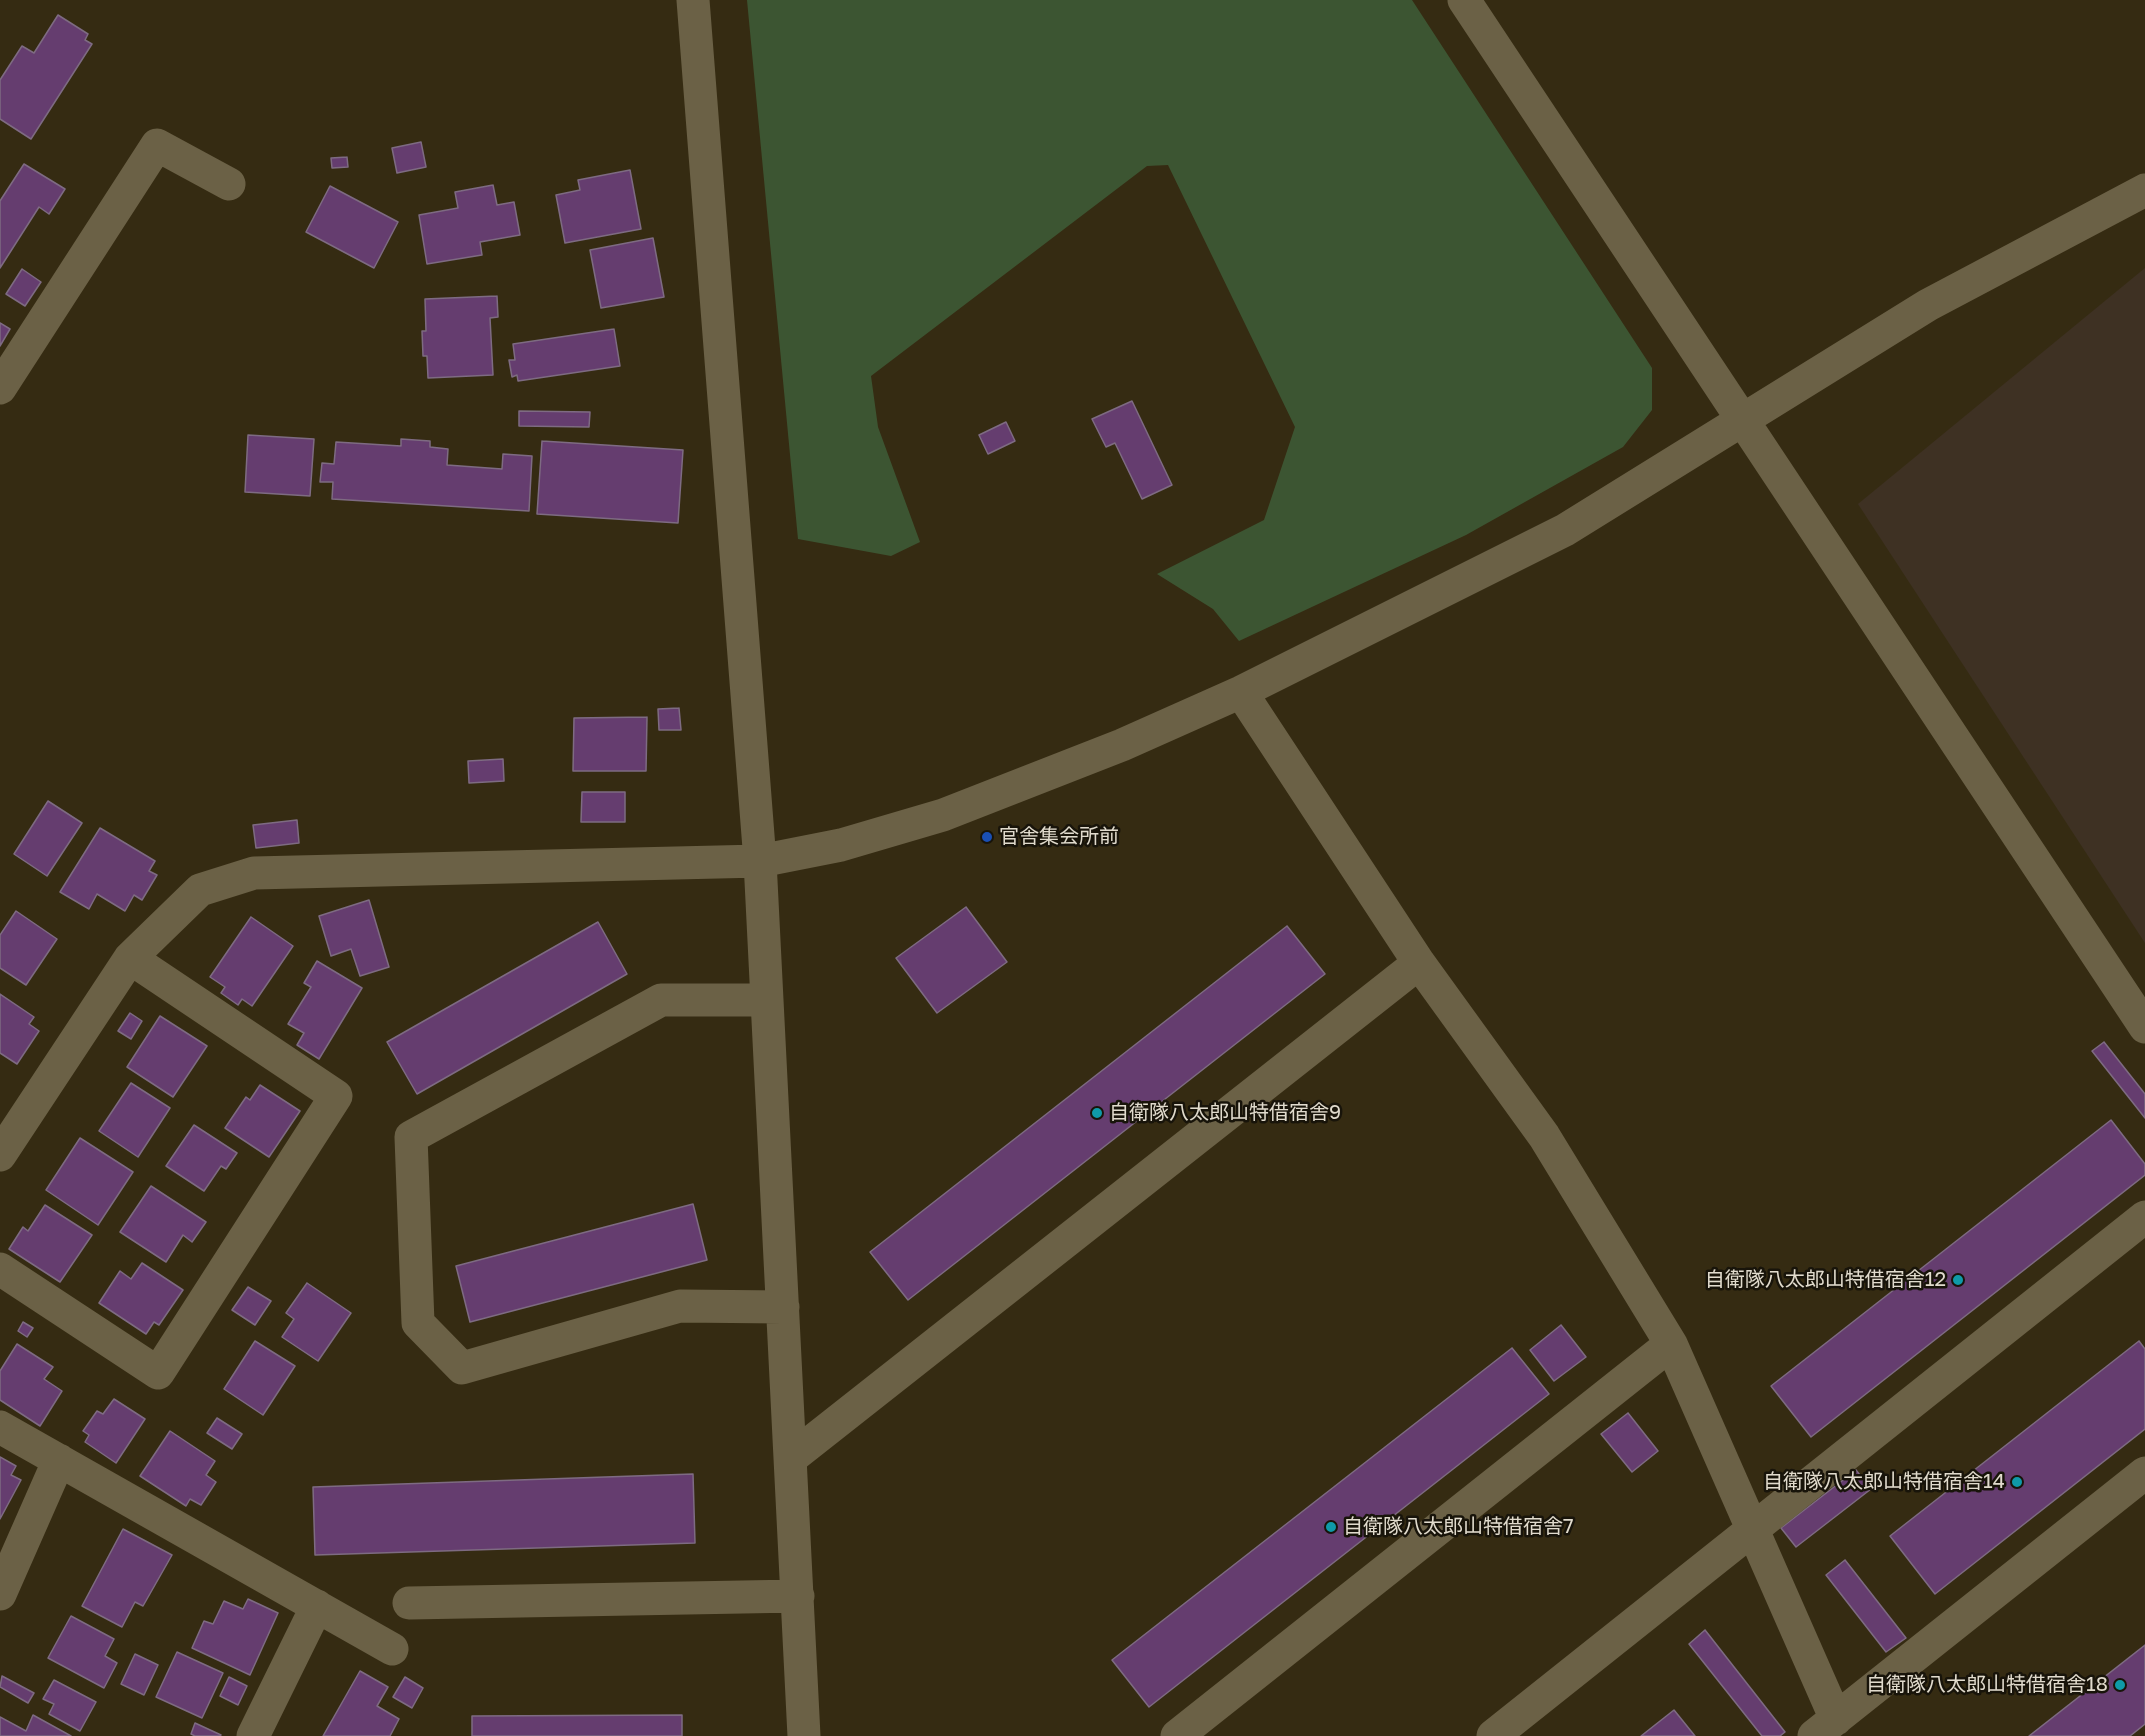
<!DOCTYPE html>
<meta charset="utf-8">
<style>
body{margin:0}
canvas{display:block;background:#352b12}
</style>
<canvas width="2145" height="1736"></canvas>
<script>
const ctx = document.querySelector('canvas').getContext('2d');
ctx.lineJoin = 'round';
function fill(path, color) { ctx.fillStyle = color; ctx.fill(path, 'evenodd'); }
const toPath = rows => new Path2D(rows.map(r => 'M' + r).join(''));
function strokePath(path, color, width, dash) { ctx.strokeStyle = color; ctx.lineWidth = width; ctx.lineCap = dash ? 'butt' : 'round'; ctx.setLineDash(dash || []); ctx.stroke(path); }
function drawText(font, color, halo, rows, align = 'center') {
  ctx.font = font + ' "Golos Text","Noto Sans JP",sans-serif'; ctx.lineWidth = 5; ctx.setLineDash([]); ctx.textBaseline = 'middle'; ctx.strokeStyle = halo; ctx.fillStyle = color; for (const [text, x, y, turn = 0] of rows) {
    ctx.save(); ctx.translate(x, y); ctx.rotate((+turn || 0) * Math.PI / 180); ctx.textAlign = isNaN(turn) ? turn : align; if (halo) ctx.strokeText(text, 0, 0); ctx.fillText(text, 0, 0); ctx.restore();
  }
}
const industrial = toPath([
 [2145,268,2145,943,1858,504]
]);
const green = toPath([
 [747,0,1412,0,1652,368,1652,410,1623,447,1466,535,1239,641,1213,609,1157,574,1264,520,1295,427,1168,165,1147,166,871,376,878,427,920,542,891,556,798,539]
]);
const building = toPath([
 [58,15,88,34,85,40,92,44,31,139,0,119,0,80,22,46,34,53,58,15],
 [421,142,426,167,397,173,392,148,421,142],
 [347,157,348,167,332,168,331,158,347,157],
 [24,164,65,189,49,214,39,207,0,268,0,201,24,164],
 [630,170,641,229,565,243,556,195,580,190,578,180,630,170],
 [493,185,497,205,514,202,520,235,480,242,482,255,427,264,419,215,458,208,455,192,493,185],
 [330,186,398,222,374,268,306,232,330,186],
 [653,238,664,297,601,308,590,250,653,238],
 [22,269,41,282,25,306,6,294,22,269],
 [497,296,498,317,490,318,493,375,428,378,427,356,423,356,422,331,426,331,425,299,497,296],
 [0,323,10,329,0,346,0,323],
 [614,329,620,366,518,381,517,375,512,377,509,360,515,360,513,344,614,329],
 [1132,401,1172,485,1142,499,1115,443,1106,447,1092,419,1132,401],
 [519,411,590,412,589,427,519,426,519,411],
 [1006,422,1015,441,988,454,979,435,1006,422],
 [248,435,314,439,310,496,245,492,248,435],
 [401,439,430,441,430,447,448,449,447,465,502,469,503,454,532,456,529,511,332,499,333,482,320,482,322,463,334,464,336,442,401,446,401,439],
 [542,441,683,450,678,523,537,514,542,441],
 [679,708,681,730,659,730,658,709,679,708],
 [647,717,646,771,573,771,574,718,647,717],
 [503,759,504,781,469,783,468,761,503,759],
 [582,792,625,792,625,822,581,822,582,792],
 [48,801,82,823,47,876,14,854,48,801],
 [297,820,299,843,256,848,253,825,297,820],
 [100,828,155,861,149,871,157,875,142,900,134,895,125,911,97,894,89,909,60,892,100,828],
 [369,900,389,967,360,976,351,949,331,956,319,916,369,900],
 [966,907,1007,962,937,1013,896,958,966,907],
 [16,911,57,939,26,985,0,968,0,935,16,911],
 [251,917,293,946,252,1006,242,999,238,1005,221,993,225,987,210,977,251,917],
 [598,922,627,974,417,1094,387,1042,598,922],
 [1287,926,1325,974,908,1300,870,1252,1287,926],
 [317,961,362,988,319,1059,297,1045,304,1033,288,1024,311,987,304,983,317,961],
 [0,994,34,1017,29,1024,39,1031,17,1064,0,1053,0,994],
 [130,1013,142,1021,131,1039,118,1031,130,1013],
 [160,1016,207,1046,173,1097,127,1067,160,1016],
 [2104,1042,2145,1094,2145,1118,2092,1051,2104,1042],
 [131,1083,170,1108,138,1157,99,1131,131,1083],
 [260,1085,300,1111,269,1157,225,1128,246,1097,250,1100,260,1085],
 [2111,1120,2145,1164,2145,1175,1811,1437,1771,1386,2111,1120],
 [194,1125,237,1153,226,1169,221,1166,204,1191,166,1166,194,1125],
 [80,1138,133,1172,98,1225,46,1190,80,1138],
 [151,1186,206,1222,192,1242,183,1235,166,1262,120,1232,151,1186],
 [693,1204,707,1260,470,1322,456,1266,693,1204],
 [45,1205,92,1235,60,1282,9,1249,23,1227,28,1231,45,1205],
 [142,1263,183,1290,159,1325,154,1322,146,1334,99,1303,120,1271,131,1279,142,1263],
 [307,1283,351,1313,318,1361,282,1337,294,1319,286,1313,307,1283],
 [248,1287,271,1301,255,1325,232,1310,248,1287],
 [23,1322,33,1328,27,1337,18,1331,23,1322],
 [1561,1325,1586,1357,1554,1381,1530,1350,1561,1325],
 [255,1341,295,1366,263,1415,224,1389,255,1341],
 [2139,1341,2145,1349,2145,1429,1935,1594,1890,1536,2139,1341],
 [17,1344,53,1367,44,1379,62,1391,40,1426,0,1400,0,1371,17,1344],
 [1512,1348,1549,1394,1149,1707,1112,1660,1512,1348],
 [114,1399,145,1419,116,1463,85,1442,89,1435,83,1431,97,1411,103,1414,114,1399],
 [1628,1413,1658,1451,1632,1472,1601,1434,1628,1413],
 [217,1418,242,1434,232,1449,207,1433,217,1418],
 [170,1431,215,1461,206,1475,216,1482,201,1505,190,1499,186,1506,140,1476,170,1431],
 [0,1457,16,1466,11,1475,21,1480,0,1519,0,1457],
 [1856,1470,1871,1489,1796,1547,1781,1528,1856,1470],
 [693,1474,695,1543,315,1555,313,1487,693,1474],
 [123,1529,172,1555,143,1606,135,1602,122,1627,82,1606,123,1529],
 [1845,1560,1906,1638,1886,1652,1826,1575,1845,1560],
 [248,1599,278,1613,250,1675,192,1648,204,1621,213,1624,224,1601,243,1609,248,1599],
 [71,1616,114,1639,105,1656,117,1663,104,1688,48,1658,71,1616],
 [1705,1630,1785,1732,1780,1736,1762,1736,1689,1644,1705,1630],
 [2145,1645,2145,1724,2130,1736,2029,1736,2145,1645],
 [177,1652,223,1673,202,1718,156,1697,177,1652],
 [135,1654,158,1665,144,1695,121,1684,135,1654],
 [360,1671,388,1687,377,1706,399,1719,390,1736,323,1736,360,1671],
 [2,1676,34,1693,28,1703,0,1687,2,1676],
 [229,1677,247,1686,238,1705,220,1696,229,1677],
 [405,1677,423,1688,412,1708,393,1697,405,1677],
 [54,1680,96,1702,80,1731,49,1714,54,1704,43,1699,54,1680],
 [1674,1710,1695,1736,1641,1736,1674,1710],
 [33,1715,71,1736,0,1736,0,1717,26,1731,33,1715],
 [682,1715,682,1736,472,1736,472,1716,682,1715],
 [195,1723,221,1735,220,1736,195,1736,191,1734,195,1723]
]);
const minor = toPath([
 [1464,0,2145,1027],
 [0,388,157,145,229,184],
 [1241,692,1419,963,1544,1136,1671,1344,1836,1719],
 [767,1000,661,1000,411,1137,418,1323,462,1368,680,1306,783,1307],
 [0,1155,130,958,200,890,254,873,760,861,693,0],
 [0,1269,158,1373,336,1096,130,958],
 [0,1427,392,1649],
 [791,1458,1419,963],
 [0,1594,59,1460],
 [409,1603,798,1596],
 [253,1736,317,1606],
 [804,1736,760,861,841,845,943,815,1122,745,1241,692,1565,530,1928,305,2145,190],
 [1177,1736,1671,1344],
 [1493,1736,2145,1217],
 [1814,1736,2145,1473]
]);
const markers = [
 [987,837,6,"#1a4fb4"],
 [1097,1113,6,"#0f9aa8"],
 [1958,1280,6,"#0f9aa8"],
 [2017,1482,6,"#0f9aa8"],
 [1331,1527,6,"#0f9aa8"],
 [2120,1685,6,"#0f9aa8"]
];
const poiNames = [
 ["官舎集会所前",999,837],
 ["自衛隊八太郎山特借宿舎9",1109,1113],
 ["自衛隊八太郎山特借宿舎12",1946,1280,"right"],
 ["自衛隊八太郎山特借宿舎14",2005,1482,"right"],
 ["自衛隊八太郎山特借宿舎7",1343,1527],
 ["自衛隊八太郎山特借宿舎18",2108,1685,"right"]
];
fill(industrial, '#3e3123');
fill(green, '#3c5532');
fill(building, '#653d6f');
strokePath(building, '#7e6b82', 1.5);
strokePath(minor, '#6b6146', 33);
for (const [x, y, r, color] of markers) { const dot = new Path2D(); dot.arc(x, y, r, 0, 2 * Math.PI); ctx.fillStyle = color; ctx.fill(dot); strokePath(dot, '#18140a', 2); }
drawText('20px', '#e1dbcd', '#18140a', poiNames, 'left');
</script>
